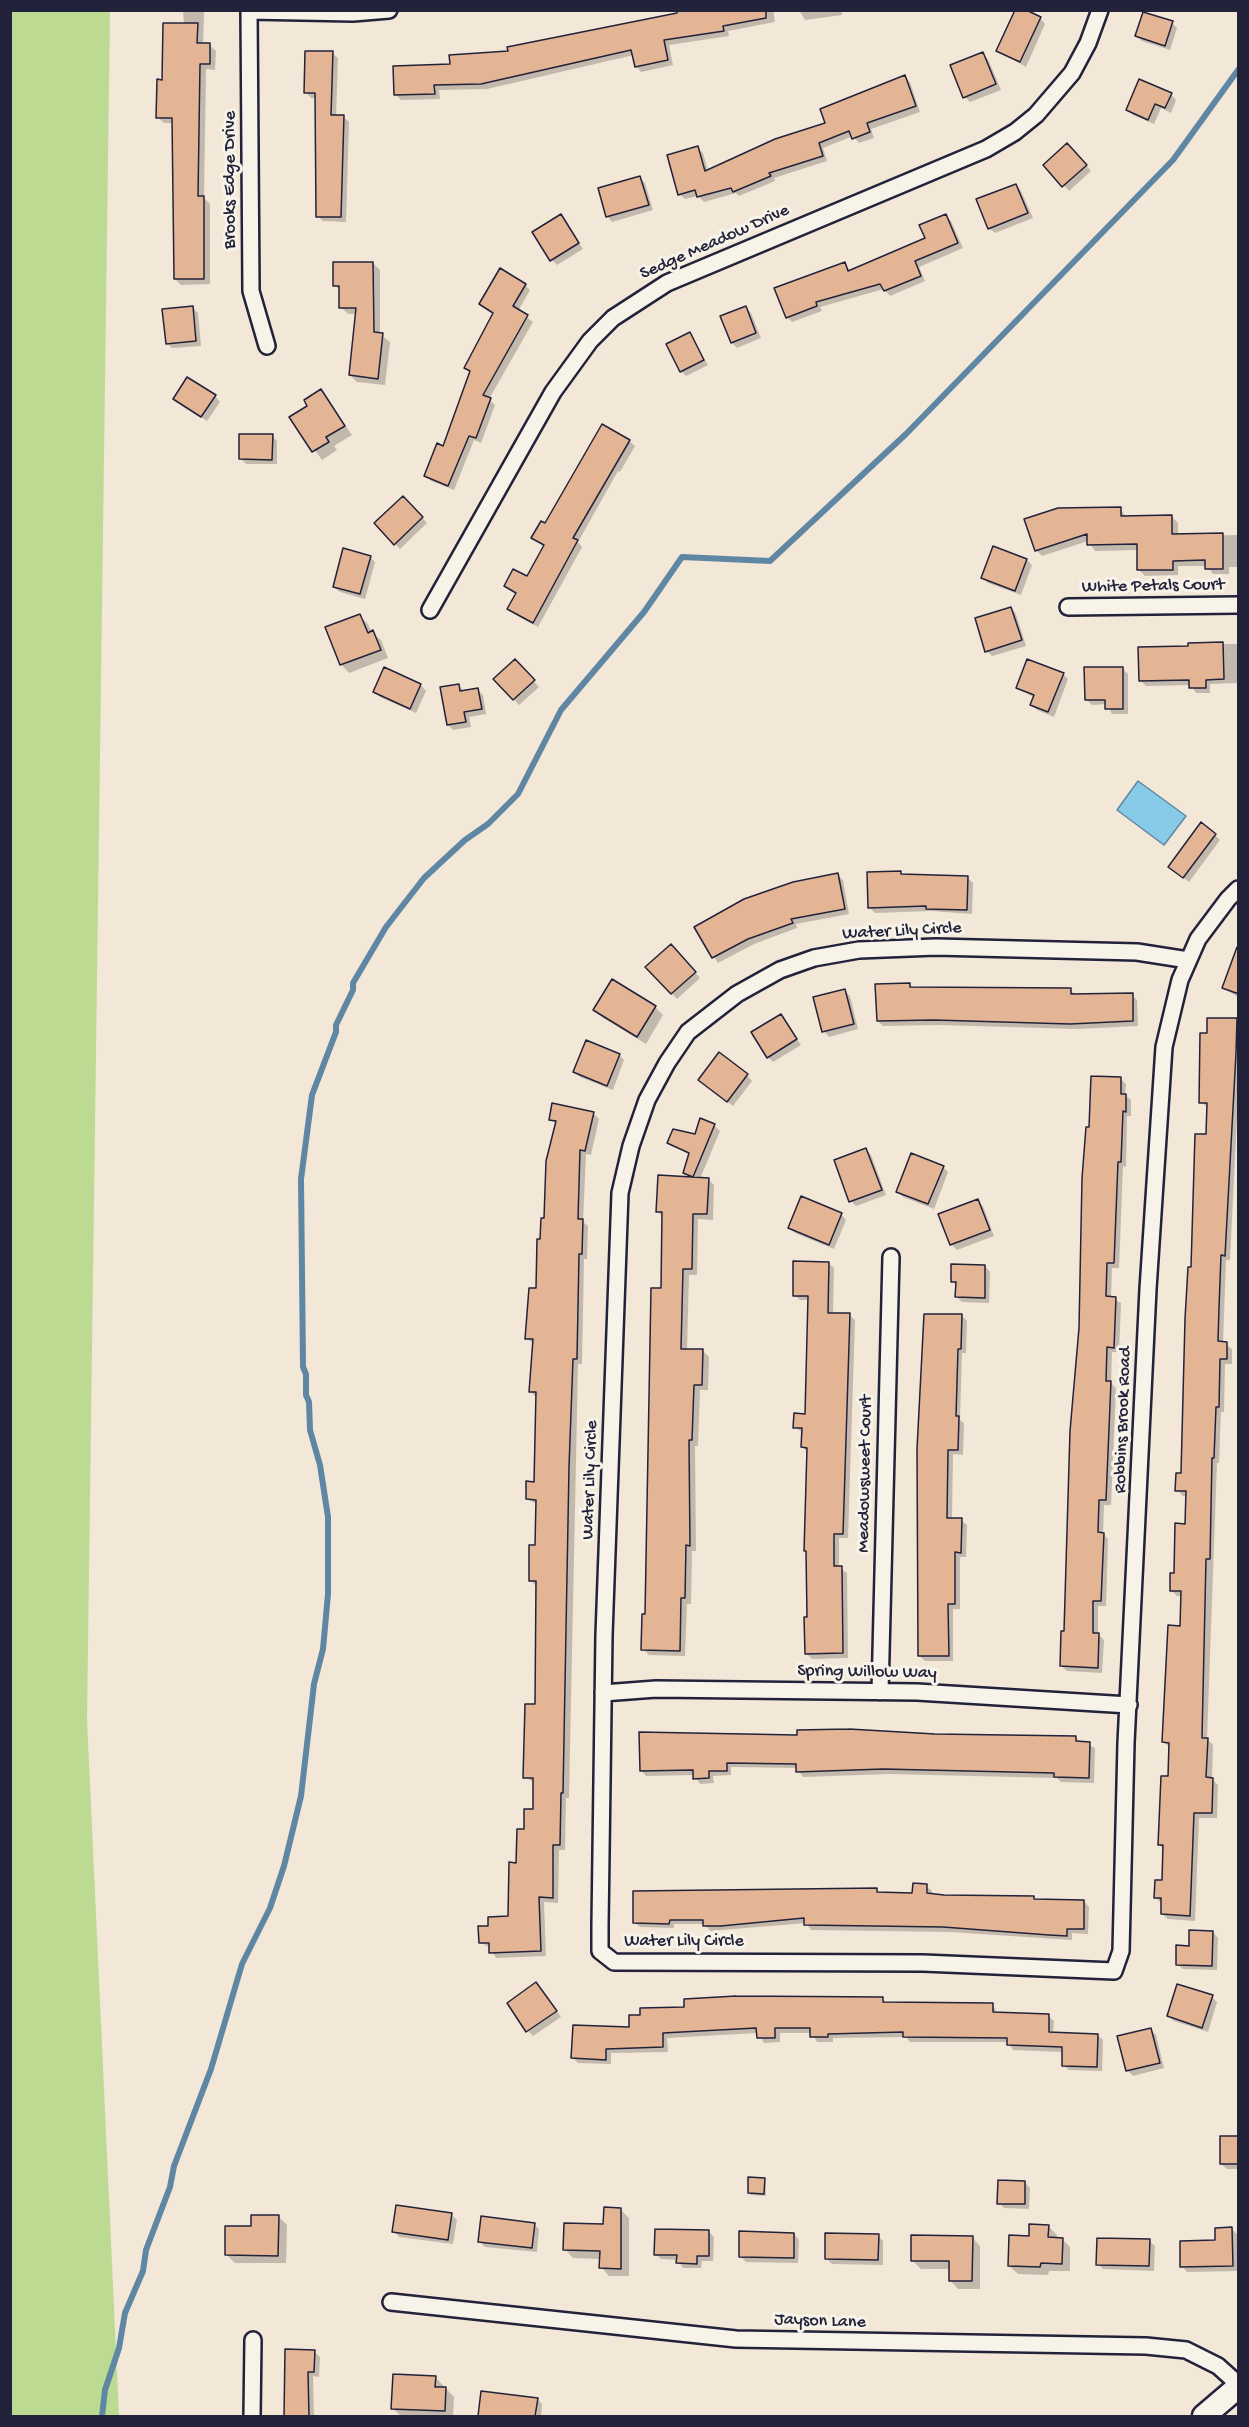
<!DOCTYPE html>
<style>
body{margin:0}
#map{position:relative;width:1249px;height:2427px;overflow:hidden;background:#f3e7d7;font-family:"Gochi Hand",sans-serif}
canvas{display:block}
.frame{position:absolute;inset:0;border:12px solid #22223b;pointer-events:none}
</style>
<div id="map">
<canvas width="1249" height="2427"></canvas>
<div class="frame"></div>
</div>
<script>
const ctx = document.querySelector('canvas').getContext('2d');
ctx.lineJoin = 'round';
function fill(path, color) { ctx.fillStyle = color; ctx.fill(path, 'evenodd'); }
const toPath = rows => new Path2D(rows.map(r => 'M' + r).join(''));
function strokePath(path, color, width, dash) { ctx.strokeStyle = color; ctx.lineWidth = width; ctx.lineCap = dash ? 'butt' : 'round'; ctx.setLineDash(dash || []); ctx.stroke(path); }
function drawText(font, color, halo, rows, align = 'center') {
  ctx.font = font + ' "Gochi Hand",sans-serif'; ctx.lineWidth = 6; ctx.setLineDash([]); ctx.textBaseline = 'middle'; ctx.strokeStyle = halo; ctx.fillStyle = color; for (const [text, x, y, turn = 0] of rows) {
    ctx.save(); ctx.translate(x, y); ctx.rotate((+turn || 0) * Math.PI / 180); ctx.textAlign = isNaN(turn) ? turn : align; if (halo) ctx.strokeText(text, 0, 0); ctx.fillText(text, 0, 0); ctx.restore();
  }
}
const green = toPath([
 [110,11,87,1719,119,2416,11,2416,10,11]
]);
const water = toPath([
 [1138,781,1186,816,1164,845,1117,810,1138,781]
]);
const shadow = toPath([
 [183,10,215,10,204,12,203,45,209,45,216,51,215,70,206,69,204,198,210,204,210,284,181,285,175,279,173,123,164,123,158,117,164,81,184,24],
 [688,10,773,10,775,22,728,31,729,36,669,45,673,65,641,72,636,66,634,55,487,89,439,90,440,99,401,100,396,95,451,65,509,52,509,48,679,15],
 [799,10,841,10,842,15,805,20],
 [1040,18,1045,24,1026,67,998,51],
 [1172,23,1177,28,1170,50,1142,41,1137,36],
 [332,53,338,58,336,117,344,117,349,122,346,222,323,221,318,216,316,98,311,98,306,92],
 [982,54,988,59,1001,90,970,102,965,97],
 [905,77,910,82,920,112,871,129,874,138,859,143,853,136,823,148,827,161,774,178,775,181,739,196,736,193,704,202,698,196,685,199,679,194,697,148,703,153,708,171,827,124],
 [1171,94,1176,100,1171,113,1161,108,1154,124,1133,115,1128,110],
 [1073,150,1091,171,1069,191,1045,165],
 [640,178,645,183,653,210,612,222,607,216],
 [1016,185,1021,191,1033,218,995,233,989,228],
 [561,216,583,249,557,265,552,260],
 [946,216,951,221,963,248,919,267,925,281,890,296,884,289,820,307,822,311,792,322,787,317,845,264,851,271,927,239],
 [373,263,380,270,380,334,390,342,385,385,357,382,350,375,357,314,348,314,341,307,340,291,335,285],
 [525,285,530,290,518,311,533,322,489,399,495,405,481,443,474,440,454,490,431,481,426,476,444,448,471,373,466,368,494,314,481,304],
 [745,307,751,313,761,338,737,348,732,343],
 [193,308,198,313,201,346,172,348,167,343],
 [690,334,708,365,686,376,681,371],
 [321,391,352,435,334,446,337,450,322,460,291,417,309,406],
 [215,396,220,402,207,421,175,399],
 [272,436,277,441,277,464,246,464,241,459],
 [629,441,635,446,620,472,618,471,578,542,582,547,538,627,514,614,509,609,517,594,506,586,527,578,551,547,533,538],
 [403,498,427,523,400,549,376,523],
 [1120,508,1126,517,1172,517,1178,523,1178,536,1238,535,1238,567,1229,567,1229,574,1213,574,1207,566,1178,566,1178,575,1145,576,1139,570,1138,550,1095,551,1088,541,1042,556,1036,550],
 [994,548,1027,560,1032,565,1021,595,988,583,982,578],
 [370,557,375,562,365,599,340,592,334,587],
 [1011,608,1016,614,1026,646,992,656,987,651],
 [360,616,368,624,372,633,381,640,388,658,349,673,341,664],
 [1190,644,1238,644,1238,683,1210,684,1210,693,1196,693,1191,685,1146,686,1140,680,1190,648],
 [515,661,539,687,519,705,495,679],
 [1122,668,1128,674,1128,714,1112,714,1107,704,1092,705,1086,699],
 [385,669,421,685,426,691,416,713,380,697,374,692],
 [1063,674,1068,679,1054,717,1037,710,1032,705,1035,698,1018,688],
 [459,686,464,691,478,690,483,695,486,714,469,717,471,727,453,730,448,725],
 [1215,835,1220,840,1189,882,1175,872],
 [901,872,904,875,967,877,973,883,972,914,931,911,875,913,869,907],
 [837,875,843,880,849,914,796,924,797,928,754,944,718,963,696,927],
 [676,951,700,978,677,999,647,967],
 [1238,959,1238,997,1223,988],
 [909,984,913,988,1070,989,1076,995,1132,995,1137,1000,1138,1026,1077,1029,940,1025,883,1026,878,1021],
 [844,990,850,996,858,1029,829,1037,824,1031],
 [655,1007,663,1015,646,1044,603,1018,595,1010],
 [781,1016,801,1045,773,1062,768,1057],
 [1236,1019,1238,1022,1238,1097,1230,1260,1226,1260,1223,1343,1232,1349,1232,1364,1225,1364,1224,1412,1221,1412,1219,1463,1217,1463,1207,1739,1213,1745,1212,1779,1218,1785,1217,1818,1199,1818,1195,1921,1168,1919,1162,1914,1161,1903,1156,1898,1163,1882,1164,1849,1159,1845,1169,1778,1170,1748,1164,1742,1182,1627,1182,1596,1177,1596,1171,1590,1186,1525,1187,1496,1183,1496,1177,1490,1183,1474,1193,1269,1208,1136,1209,1108,1200,1102,1209,1035],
 [619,1055,624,1060,613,1090,580,1077,574,1072],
 [747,1075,752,1081,733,1106,705,1085],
 [1120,1078,1126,1084,1125,1095,1131,1100,1131,1116,1127,1116,1126,1167,1123,1166,1119,1268,1112,1268,1111,1298,1121,1303,1119,1352,1112,1352,1111,1383,1116,1388,1111,1505,1104,1505,1103,1534,1108,1539,1106,1606,1098,1606,1098,1634,1104,1640,1102,1673,1067,1671,1061,1666,1065,1633,1091,1128],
 [593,1113,599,1119,591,1155,586,1154,583,1222,588,1226,587,1259,584,1259,582,1364,578,1364,569,1798,566,1798,565,1850,559,1850,558,1903,544,1902,546,1956,496,1958,490,1948,480,1942,490,1928,510,1918,517,1864,525,1830,535,1810,535,1783,525,1777,537,1706,537,1587,531,1581,537,1546,537,1504,527,1499,536,1483,536,1397,530,1391,534,1344,526,1338,538,1290,557,1125,550,1119],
 [714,1125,720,1131,700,1179,708,1179,714,1185,713,1220,698,1219,697,1275,689,1275,687,1350,703,1351,709,1357,708,1390,700,1390,698,1446,695,1446,696,1551,692,1551,691,1604,687,1604,685,1656,649,1655,643,1649,662,1290,664,1218,657,1211,691,1178,685,1173,690,1155,669,1143,696,1135],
 [866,1149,871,1155,886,1195,856,1206,851,1201],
 [943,1167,948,1172,934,1209,903,1197,898,1191],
 [977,1201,983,1206,994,1236,957,1250,952,1245,940,1215],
 [841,1214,846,1220,834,1249,795,1233,790,1228],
 [828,1263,834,1268,833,1314,849,1315,855,1320,848,1538,839,1538,839,1568,847,1573,848,1658,812,1659,806,1653,809,1618,808,1553,805,1551,808,1453,803,1447,803,1433,795,1427,806,1415,809,1300,800,1300,794,1295],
 [985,1266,990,1272,989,1303,962,1302,957,1297,957,1286,952,1281],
 [962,1316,967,1321,966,1353,962,1353,960,1420,964,1423,963,1455,953,1454,952,1520,961,1520,967,1525,966,1557,960,1557,960,1609,953,1609,953,1661,925,1661,920,1656],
 [798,1731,883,1731,935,1736,1075,1738,1095,1748,1094,1783,1061,1782,1057,1778,889,1774,803,1777,797,1768,731,1767,731,1775,713,1776,714,1783,700,1784,694,1775,646,1776,641,1770,798,1736],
 [926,1886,932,1891,931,1896,1033,1897,1037,1900,1084,1901,1089,1907,1088,1934,1072,1933,1072,1940,950,1932,811,1930,806,1923,710,1931,705,1924,674,1924,674,1928,640,1927,634,1922,876,1890,880,1894,914,1895],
 [1213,1932,1218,1938,1217,1970,1183,1969,1177,1964,1190,1947],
 [542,1990,561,2017,533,2036,528,2031],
 [1212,1997,1217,2002,1208,2032,1174,2021,1168,2016],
 [882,1998,888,2004,993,2005,998,2014,1048,2016,1054,2021,1053,2034,1097,2035,1103,2040,1102,2071,1069,2070,1063,2065,1064,2052,1013,2050,1008,2042,910,2042,906,2037,833,2038,833,2042,817,2042,812,2033,780,2033,780,2042,764,2043,758,2033,667,2038,668,2052,611,2053,611,2064,578,2063,573,2058,631,2029],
 [1150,2029,1156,2035,1164,2068,1133,2076,1128,2071],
 [1238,2138,1238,2169,1227,2169,1221,2164],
 [765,2179,766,2196,751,2195,749,2193],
 [1025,2182,1030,2188,1029,2209,1004,2208,999,2203],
 [620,2209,629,2218,629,2276,609,2276,601,2267,601,2259,573,2258,565,2249,605,2226],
 [451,2214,457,2220,453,2244,399,2237,394,2231],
 [278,2216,287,2225,286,2263,235,2263,226,2254,253,2228],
 [534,2224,539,2229,537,2252,485,2247,479,2241],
 [1048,2226,1057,2235,1056,2239,1062,2239,1070,2247,1070,2271,1049,2271,1048,2275,1018,2274,1009,2266,1030,2237],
 [1232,2229,1237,2234,1238,2271,1187,2272,1182,2266],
 [709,2232,714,2237,713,2261,702,2261,701,2268,683,2268,678,2260,661,2259,656,2254],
 [794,2234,799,2240,798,2263,746,2262,740,2256],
 [878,2236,883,2241,883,2265,832,2264,826,2258],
 [972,2237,980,2246,980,2289,958,2289,950,2280,950,2269,921,2269,912,2260],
 [1149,2241,1155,2246,1154,2271,1103,2269,1098,2264],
 [287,2351,314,2352,320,2357,319,2377,313,2376,314,2416,285,2416],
 [435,2377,454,2397,453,2416,401,2416,393,2409],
 [482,2392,537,2399,542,2404,541,2416,480,2416],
 [194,2415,218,2415,219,2416,194,2416]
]);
const stream = toPath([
 [102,2416,105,2390,119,2348,125,2313,143,2271,146,2250,170,2187,174,2166,211,2069,242,1964,270,1908,284,1866,301,1796,314,1684,323,1649,328,1594,328,1517,320,1465,310,1430,309,1402,306,1395,306,1374,303,1367,301,1179,312,1095,336,1032,336,1025,353,990,353,983,386,927,424,878,465,840,488,824,518,794,561,710,644,612,682,557,770,561,906,434,1173,160,1238,70]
]);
const building = toPath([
 [677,10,766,10,766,18,723,26,724,31,664,40,668,60,635,67,631,50,481,84,434,85,435,94,394,95,393,66,450,64,449,55,508,51,507,47,677,13,677,10],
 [1015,10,1026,10,1041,17,1020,62,996,51,1015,10],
 [1143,12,1173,21,1165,46,1135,36,1143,12],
 [163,23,198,23,197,43,210,43,210,64,200,64,198,196,204,196,204,279,174,279,172,118,156,118,157,79,162,80,163,23],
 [305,51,333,51,331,115,344,115,341,217,316,217,315,93,304,93,305,51],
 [983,52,996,84,963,98,950,65,983,52],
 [905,75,916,106,867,123,870,132,852,139,849,131,819,143,823,156,769,173,771,176,733,192,731,188,697,197,695,190,678,195,667,155,698,146,705,171,775,139,825,123,820,109,905,75],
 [1139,79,1172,93,1165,108,1155,104,1148,120,1126,110,1139,79],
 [1067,143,1087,165,1062,187,1043,165,1067,143],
 [640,176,649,205,606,217,598,188,640,176],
 [1016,184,1028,213,988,229,976,199,1016,184],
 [561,214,579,243,550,261,532,232,561,214],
 [946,214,958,243,915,261,921,276,884,291,880,284,816,302,817,306,786,318,774,288,845,262,848,271,925,238,919,225,946,214],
 [333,262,373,262,374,332,383,333,378,379,349,375,356,308,339,308,339,286,333,286,333,262],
 [500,268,526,284,513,306,528,315,483,395,491,398,476,438,469,436,448,486,424,476,437,443,443,446,470,371,464,368,493,313,479,304,500,268],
 [193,306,196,341,166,344,162,309,193,306],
 [746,306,756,333,731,343,720,316,746,306],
 [690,332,704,360,680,372,666,344,690,332],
 [187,377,216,395,201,417,173,399,187,377],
 [321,389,345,426,326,437,329,442,312,452,289,417,307,406,304,400,321,389],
 [602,424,630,440,573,538,578,540,533,623,507,609,516,593,504,586,513,569,527,576,544,545,531,538,541,521,545,523,602,424],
 [239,434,273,434,272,460,239,459,239,434],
 [403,496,423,517,394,545,374,523,403,496],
 [1121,507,1121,516,1172,515,1172,534,1223,533,1223,569,1205,569,1205,560,1173,561,1173,570,1137,570,1137,544,1087,545,1087,534,1035,551,1024,519,1058,508,1121,507],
 [993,546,1027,559,1015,591,981,578,993,546],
 [343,548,371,556,360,594,333,587,343,548],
 [1011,607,1022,640,985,652,975,618,1011,607],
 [360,614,368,633,373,630,381,650,340,665,325,627,360,614],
 [1223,642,1224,679,1206,680,1206,688,1189,688,1189,680,1139,681,1138,647,1188,646,1188,643,1223,642],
 [515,659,535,680,513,700,493,679,515,659],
 [1027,659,1064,673,1048,712,1030,705,1034,695,1016,688,1027,659],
 [384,667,421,684,410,709,373,692,384,667],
 [1084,667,1123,667,1123,709,1105,709,1105,700,1085,700,1084,667],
 [459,684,460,691,478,688,482,709,464,712,466,722,447,725,440,687,459,684],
 [1201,822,1216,834,1183,878,1168,867,1201,822],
 [901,871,901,874,968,876,967,910,926,909,926,906,868,908,867,872,901,871],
 [838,873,845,909,791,919,793,923,748,939,712,958,694,927,744,899,793,882,838,873],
 [671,944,696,972,671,994,645,967,671,944],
 [1237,947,1239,947,1239,994,1222,988,1237,947],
 [612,979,656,1006,637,1037,593,1010,612,979],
 [910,983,910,987,1071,988,1071,994,1133,993,1133,1021,1070,1024,934,1020,877,1021,875,984,910,983],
 [845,989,854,1024,822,1032,813,997,845,989],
 [781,1014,797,1039,767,1058,751,1032,781,1014],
 [1207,1018,1237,1018,1236,1053,1225,1256,1221,1255,1219,1308,1218,1341,1227,1342,1227,1359,1220,1359,1219,1407,1216,1407,1214,1458,1212,1458,1210,1559,1206,1559,1202,1738,1208,1738,1206,1777,1213,1778,1212,1813,1194,1813,1190,1916,1161,1914,1161,1898,1154,1898,1155,1880,1162,1880,1163,1845,1158,1845,1161,1776,1168,1776,1169,1743,1162,1742,1168,1625,1180,1626,1181,1591,1170,1591,1170,1573,1174,1573,1175,1523,1185,1524,1186,1491,1175,1491,1176,1473,1181,1473,1185,1319,1188,1267,1191,1267,1195,1134,1206,1134,1207,1103,1199,1103,1200,1033,1207,1033,1207,1018],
 [586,1040,620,1054,607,1086,573,1072,586,1040],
 [719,1052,748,1074,727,1102,698,1080,719,1052],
 [1091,1076,1121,1077,1121,1094,1126,1094,1126,1112,1123,1111,1121,1162,1118,1162,1114,1263,1107,1263,1106,1296,1116,1297,1114,1348,1107,1347,1106,1381,1111,1381,1106,1500,1099,1500,1098,1532,1104,1533,1101,1601,1093,1601,1093,1633,1099,1633,1098,1668,1060,1666,1061,1631,1064,1631,1070,1431,1079,1328,1082,1178,1086,1127,1089,1127,1091,1076],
 [552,1103,594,1112,585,1151,580,1150,578,1219,583,1219,582,1254,579,1254,577,1359,573,1359,569,1467,563,1793,561,1793,560,1845,553,1845,553,1898,539,1897,541,1951,489,1953,489,1943,479,1943,478,1926,488,1926,488,1917,508,1916,509,1862,516,1863,517,1829,524,1829,524,1809,533,1809,533,1778,523,1778,525,1704,535,1704,536,1581,529,1581,529,1545,535,1545,536,1500,526,1499,526,1481,534,1482,536,1392,529,1392,533,1339,525,1339,529,1288,536,1288,537,1239,540,1239,541,1218,544,1218,546,1161,556,1121,549,1120,552,1103],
 [700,1118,715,1124,693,1177,683,1173,689,1153,667,1143,673,1129,695,1134,700,1118],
 [866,1148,882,1190,849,1202,834,1160,866,1148],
 [911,1153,944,1166,928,1204,896,1192,911,1153],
 [658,1175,709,1178,707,1214,693,1214,692,1269,683,1269,681,1349,703,1349,702,1385,694,1385,692,1440,689,1440,690,1546,686,1545,685,1598,681,1598,680,1651,641,1650,642,1614,645,1614,651,1288,661,1288,662,1212,656,1212,658,1175],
 [801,1196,842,1213,829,1245,788,1228,801,1196],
 [978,1199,990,1230,950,1245,938,1214,978,1199],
 [793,1261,829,1262,828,1313,850,1313,843,1534,834,1534,834,1566,842,1566,843,1653,805,1654,804,1617,807,1617,806,1551,804,1551,807,1448,801,1447,802,1428,793,1428,794,1413,805,1414,808,1296,793,1296,793,1261],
 [951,1264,985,1265,985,1298,955,1297,956,1282,951,1282,951,1264],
 [924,1314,962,1314,961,1349,958,1349,956,1416,959,1416,958,1450,948,1450,947,1518,962,1518,961,1553,955,1552,955,1604,948,1604,949,1656,918,1656,917,1449,924,1314],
 [849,1729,935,1734,1076,1736,1076,1741,1090,1742,1089,1778,1054,1777,1054,1773,883,1769,796,1772,796,1764,727,1763,727,1771,709,1771,709,1778,693,1779,693,1770,640,1771,639,1732,797,1735,797,1730,849,1729],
 [913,1883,927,1884,927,1893,944,1895,1034,1896,1034,1899,1084,1900,1084,1929,1067,1929,1067,1936,1049,1935,943,1927,804,1925,804,1918,721,1926,703,1926,703,1920,670,1920,669,1924,633,1923,633,1891,877,1888,877,1892,912,1893,913,1883],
 [1189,1930,1213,1931,1212,1966,1176,1965,1176,1945,1189,1946,1189,1930],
 [536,1982,557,2011,526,2032,507,2003,536,1982],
 [1177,1984,1213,1995,1202,2028,1167,2016,1177,1984],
 [736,1996,883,1997,883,2002,993,2003,993,2012,1049,2014,1049,2032,1098,2034,1097,2067,1062,2066,1062,2047,1007,2045,1007,2038,903,2037,903,2032,828,2034,828,2037,810,2037,810,2028,775,2028,775,2038,757,2038,756,2028,663,2033,663,2047,606,2049,606,2060,571,2058,573,2025,629,2027,629,2015,640,2015,640,2008,684,2007,684,1999,736,1996],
 [1151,2028,1160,2063,1126,2071,1117,2036,1151,2028],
 [1220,2136,1239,2136,1239,2164,1220,2164,1220,2136],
 [748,2177,765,2178,764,2194,748,2193,748,2177],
 [998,2180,1025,2181,1025,2204,997,2204,998,2180],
 [396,2205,452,2213,448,2240,392,2232,396,2205],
 [604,2207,621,2208,621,2269,599,2268,600,2251,563,2250,564,2223,603,2224,604,2207],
 [251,2215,279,2215,278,2256,225,2255,225,2226,251,2226,251,2215],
 [481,2216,535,2223,532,2248,478,2242,481,2216],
 [1029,2224,1049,2225,1048,2237,1063,2238,1062,2264,1041,2263,1040,2267,1008,2266,1009,2235,1029,2236,1029,2224],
 [1232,2227,1233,2266,1180,2267,1180,2241,1215,2240,1215,2228,1232,2227],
 [655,2229,709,2230,709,2256,697,2256,697,2264,676,2263,677,2255,654,2255,655,2229],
 [739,2231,794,2233,794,2258,739,2257,739,2231],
 [825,2233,879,2234,878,2260,825,2259,825,2233],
 [911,2235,973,2236,972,2281,949,2281,949,2261,911,2261,911,2235],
 [1097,2238,1150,2239,1149,2266,1096,2265,1097,2238],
 [285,2349,315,2350,314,2372,308,2372,309,2416,284,2416,285,2349],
 [393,2374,436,2376,435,2387,446,2387,445,2411,391,2409,393,2374],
 [481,2391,538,2398,535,2416,478,2416,481,2391]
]);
const street = toPath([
 [249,10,251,291,267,346],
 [249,11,353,13,389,10],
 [1068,607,1238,605],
 [430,610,553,392,590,341,613,318,667,283,986,149,1015,132,1036,115,1072,73,1088,43,1100,10],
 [1188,960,1137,952,936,947,859,950,814,958,780,970,737,994,688,1032,667,1063,647,1100,631,1146,620,1193,604,1635,600,1925,600,1951,614,1962,923,1963,1114,1971,1121,1951,1126,1743,1148,1289,1164,1047,1180,980,1198,939,1228,899,1238,889],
 [880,1692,891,1257],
 [603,1693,656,1689,917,1692,1129,1705],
 [391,2302,736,2339,1146,2346,1186,2350,1218,2366,1238,2384],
 [252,2416,253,2340]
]);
const secondary = toPath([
 [1204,2416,1238,2387]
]);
const streetNames = [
 ["Brooks Edge Drive",231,180,-90],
 ["Sedge Meadow Drive",715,243,-24],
 ["White Petals Court",1153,587,-1],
 ["Water Lily Circle",902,932,-3],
 ["Robbins Brook Road",1124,1420,-88],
 ["Meadowsweet Court",866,1474,-89],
 ["Water Lily Circle",591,1480,-88],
 ["Spring Willow Way",867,1673,1],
 ["Water Lily Circle",684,1942],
 ["Jayson Lane",820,2322,2]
];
fill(green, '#bcda92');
fill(water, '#87cbe9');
strokePath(water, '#5f87a3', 1.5);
fill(shadow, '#0003');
strokePath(stream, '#5f87a3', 6);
fill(building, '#e4b594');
strokePath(building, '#22223b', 1.5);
strokePath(street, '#22223b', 20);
strokePath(secondary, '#22223b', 27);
strokePath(street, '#f7f3e8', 15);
strokePath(secondary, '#f7f3e8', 22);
drawText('18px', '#22223b', '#f7f3e8', streetNames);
</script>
